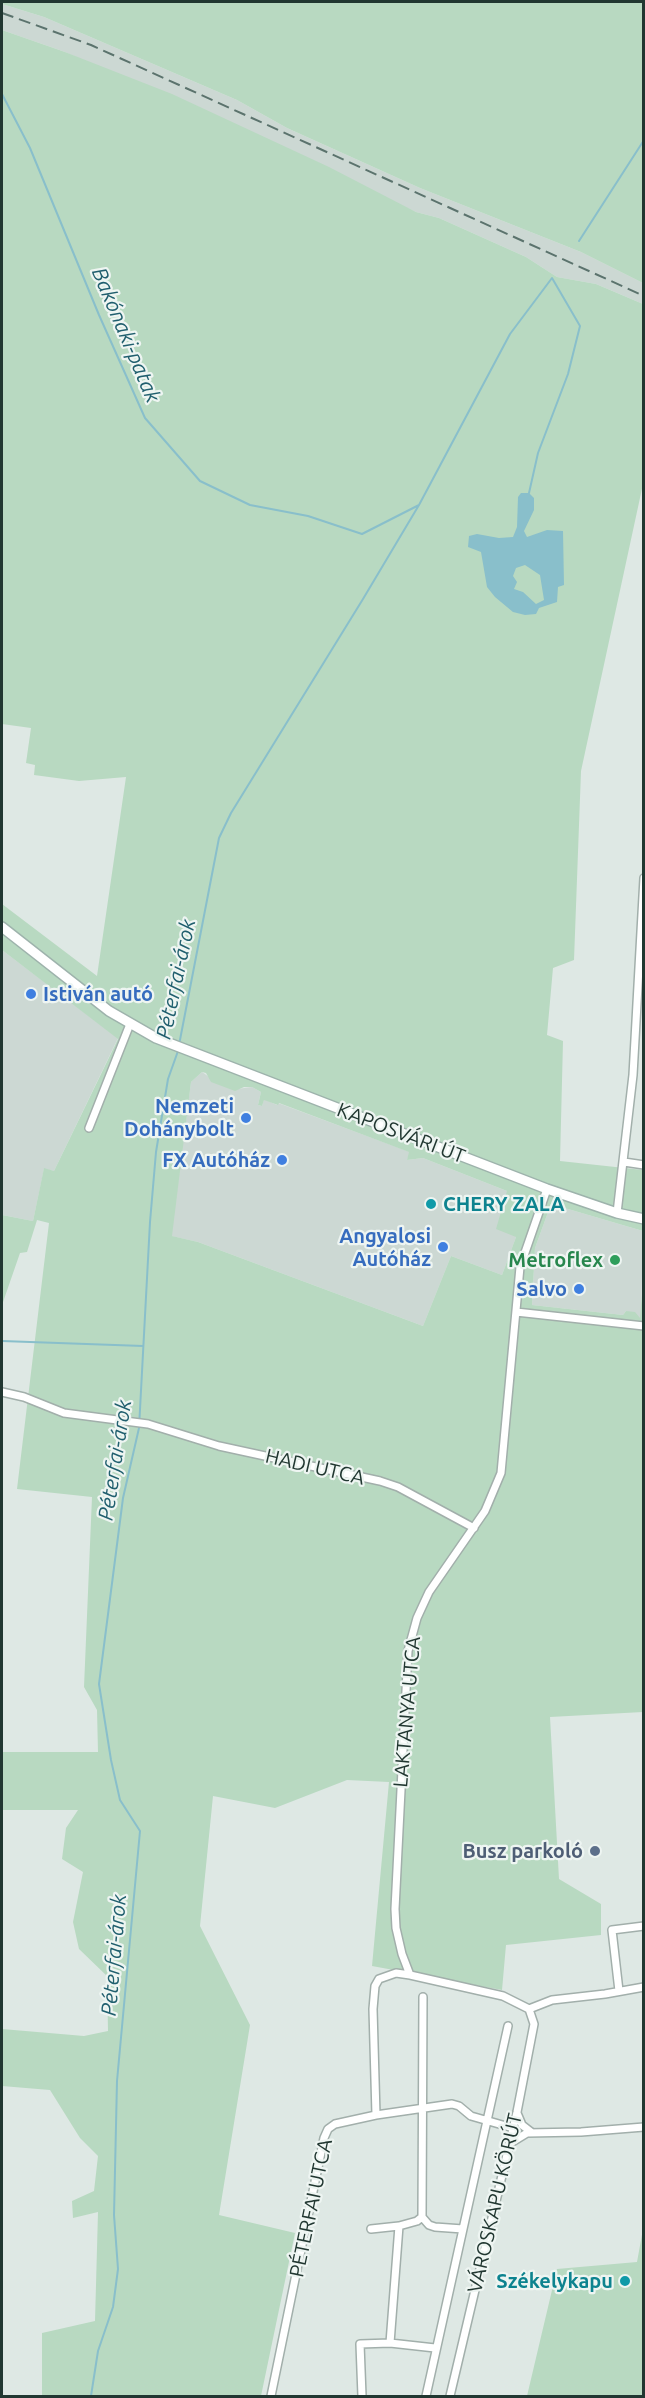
<!DOCTYPE html>
<meta charset="utf-8">
<style>
body{margin:0}
#map{position:relative;width:645px;height:2398px;overflow:hidden;background:#dee8e4;font-family:Ubuntu,sans-serif}
canvas{display:block}
.frame{position:absolute;inset:0;border:3px solid #213731;pointer-events:none}
</style>
<div id="map">
<canvas width="645" height="2398"></canvas>
<div class="frame"></div>
</div>
<script>
const ctx = document.querySelector('canvas').getContext('2d');
ctx.lineJoin = 'round';
function fill(path, color) { ctx.fillStyle = color; ctx.fill(path, 'evenodd'); }
const toPath = rows => new Path2D(rows.map(r => 'M' + r).join(''));
function strokePath(path, color, width, dash) { ctx.strokeStyle = color; ctx.lineWidth = width; ctx.lineCap = dash ? 'butt' : 'round'; ctx.setLineDash(dash || []); ctx.stroke(path); }
function drawText(font, color, halo, rows, align = 'center') {
  ctx.font = font + ' Ubuntu,sans-serif'; ctx.lineWidth = 4.5; ctx.setLineDash([]); ctx.textBaseline = 'middle'; ctx.strokeStyle = halo; ctx.fillStyle = color; for (const [text, x, y, turn = 0] of rows) {
    ctx.save(); ctx.translate(x, y); ctx.rotate((+turn || 0) * Math.PI / 180); ctx.textAlign = isNaN(turn) ? turn : align; if (halo) ctx.strokeText(text, 0, 0); ctx.fillText(text, 0, 0); ctx.restore();
  }
}
const built = toPath([
 [2,4,44,17,237,100,287,128,420,188,581,252,643,283,643,304,596,284,557,277,526,257,439,218,416,212,65,52,2,30],
 [2,950,118,1038,54,1171,44,1169,33,1221,2,1215],
 [202,1072,209,1077,237,1089,252,1087,261,1092,258,1105,262,1106,264,1099,277,1105,278,1103,410,1152,407,1160,423,1158,507,1191,516,1237,502,1275,451,1256,423,1326,198,1242,171,1236,191,1082],
 [551,1204,643,1231,641,1319,626,1311,623,1315,532,1305,535,1248]
]);
const green = toPath([
 [2,2,643,2,643,283,581,252,420,188,287,128,237,100,44,17,2,4],
 [2,30,65,52,172,94,329,167,416,212,439,218,526,257,557,277,596,284,643,304,643,484,581,771,574,960,553,968,547,1035,563,1041,560,1161,643,1170,643,1231,551,1204,535,1248,532,1305,623,1315,626,1311,635,1312,640,1318,643,1281,643,1712,550,1717,559,1879,601,1904,601,1935,506,1945,502,1990,372,1966,389,1782,347,1780,275,1808,213,1796,200,1926,250,2025,219,2215,295,2233,261,2396,42,2396,42,2333,95,2321,98,2212,73,2218,72,2201,94,2191,98,2156,80,2138,50,2090,2,2086,2,2029,84,2036,108,2031,107,1976,79,1949,73,1922,83,1872,62,1859,66,1828,78,1810,2,1810,2,1752,98,1752,97,1710,84,1687,92,1497,17,1489,49,1223,37,1220,27,1252,20,1253,2,1305,2,1215,33,1221,44,1168,54,1171,118,1039,2,950,2,904,97,976,126,777,79,781,34,775,35,765,26,763,31,728,2,724],
 [202,1072,206,1073,211,1082,235,1091,244,1087,252,1087,261,1092,258,1105,262,1106,264,1100,278,1105,279,1103,409,1152,407,1160,423,1158,507,1191,496,1229,516,1237,502,1275,451,1256,423,1326,198,1242,172,1236,191,1082],
 [643,2229,643,2396,527,2396,557,2269,637,2262]
]);
const water = toPath([
 [521,493,529,493,534,498,534,510,524,531,527,537,547,530,563,531,564,585,558,587,557,602,539,608,536,614,525,615,513,612,495,597,487,587,481,552,468,547,469,536,477,534,499,538,513,537,517,527,518,497],
 [525,565,540,575,544,600,536,604,523,592,514,589,517,582,513,576,516,568]
]);
const stream = toPath([
 [2,94,30,148,99,315,145,418,200,481,250,505,308,516,362,534,419,505,510,334,552,278,580,326,568,374,538,453,529,493],
 [579,241,644,140],
 [179,1045,219,838,231,813,363,599,419,505],
 [2,1341,143,1346],
 [91,2396,98,2351,113,2307,118,2269,114,2215,117,2081,140,1831,120,1800,111,1760,99,1684,123,1498,139,1428,150,1222,156,1152,168,1079,178,1051]
]);
const minor = toPath([
 [89,1128,130,1024],
 [624,1162,644,1165],
 [617,1213,633,1075,644,878],
 [516,1312,644,1326],
 [2,1392,24,1397,64,1413,148,1424,219,1446,380,1481,398,1487,474,1528],
 [410,1975,402,1954,396,1928,395,1909,408,1651,417,1618,429,1592,485,1511,501,1473,520,1267,547,1189],
 [619,1991,612,1930,644,1926],
 [529,2009,552,2000,605,1994,644,1987],
 [517,2113,522,2125,531,2132],
 [376,2115,373,2009,375,1986,379,1979,396,1973,410,1975,503,1996,529,2009],
 [509,2144,527,2133,581,2132,644,2127],
 [422,2217,423,1997],
 [371,2229,399,2226],
 [390,2343,399,2226,417,2221,422,2217,429,2225,435,2227,463,2229],
 [271,2396,324,2138,328,2129,335,2124,376,2115,452,2104,459,2106,471,2116,513,2128],
 [362,2396,360,2344,390,2343,435,2348],
 [426,2396,508,2026],
 [450,2396,517,2112,534,2024,529,2009]
]);
const secondary = toPath([
 [2,927,109,1011,156,1038,547,1189,617,1213,644,1219]
]);
const rail = toPath([
 [2,13,91,45,644,296]
]);
const markers = [
 [31,994,6,"#3f7fe0"],
 [246,1118,6,"#3f7fe0"],
 [282,1160,6,"#3f7fe0"],
 [431,1204,6,"#0f9aa8"],
 [443,1247,6,"#3f7fe0"],
 [615,1260,6,"#2e9e5b"],
 [579,1289,6,"#3f7fe0"],
 [595,1851,6,"#5c6f8a"],
 [625,2281,6,"#0f9aa8"]
];
const shopNames = [
 ["Istiván autó",43,994,"left"],
 ["Nemzeti",234,1106],
 ["Dohánybolt",234,1129],
 ["FX Autóház",270,1160],
 ["Angyalosi",431,1236],
 ["Autóház",431,1259],
 ["Salvo",567,1289]
];
const streetNames = [
 ["KAPOSVÁRI ÚT",401,1133,21],
 ["HADI UTCA",315,1467,13],
 ["LAKTANYA UTCA",407,1712,-85],
 ["VÁROSKAPU KÖRÚT",495,2203,-77],
 ["PÉTERFAI UTCA",311,2208,-78]
];
const cultureNames = [
 ["CHERY ZALA",443,1204],
 ["Székelykapu",613,2281,"right"]
];
const leisureNames = [
 ["Metroflex",603,1260]
];
const serviceNames = [
 ["Busz parkoló",583,1851]
];
const waterNames = [
 ["Bakónaki-patak",126,335,67],
 ["Péterfai-árok",176,979,-78],
 ["Péterfai-árok",115,1460,-81],
 ["Péterfai-árok",114,1955,-85]
];
fill(built, '#ccd8d3');
fill(green, '#b8d9c1');
fill(water, '#89bfcb');
strokePath(stream, '#89bfcb', 2);
strokePath(minor, '#a2afab', 10);
strokePath(secondary, '#9eb3ac', 12);
strokePath(minor, '#fff', 7);
strokePath(secondary, '#fff', 9);
strokePath(rail, '#5b736d', 2, [12, 6]);
for (const [x, y, r, color] of markers) { const dot = new Path2D(); dot.arc(x, y, r, 0, 2 * Math.PI); ctx.fillStyle = color; ctx.fill(dot); strokePath(dot, '#eef5f2', 2); }
drawText('bold 20px', '#366cbe', '#eef5f2', shopNames, 'right');
drawText('20px', '#213731', '#eef5f2', streetNames);
drawText('bold 20px', '#0d838f', '#eef5f2', cultureNames, 'left');
drawText('bold 20px', '#27864d', '#eef5f2', leisureNames, 'right');
drawText('bold 20px', '#4e5e75', '#eef5f2', serviceNames, 'right');
drawText('italic 21px', '#205f6e', '#eef5f2', waterNames);
</script>
